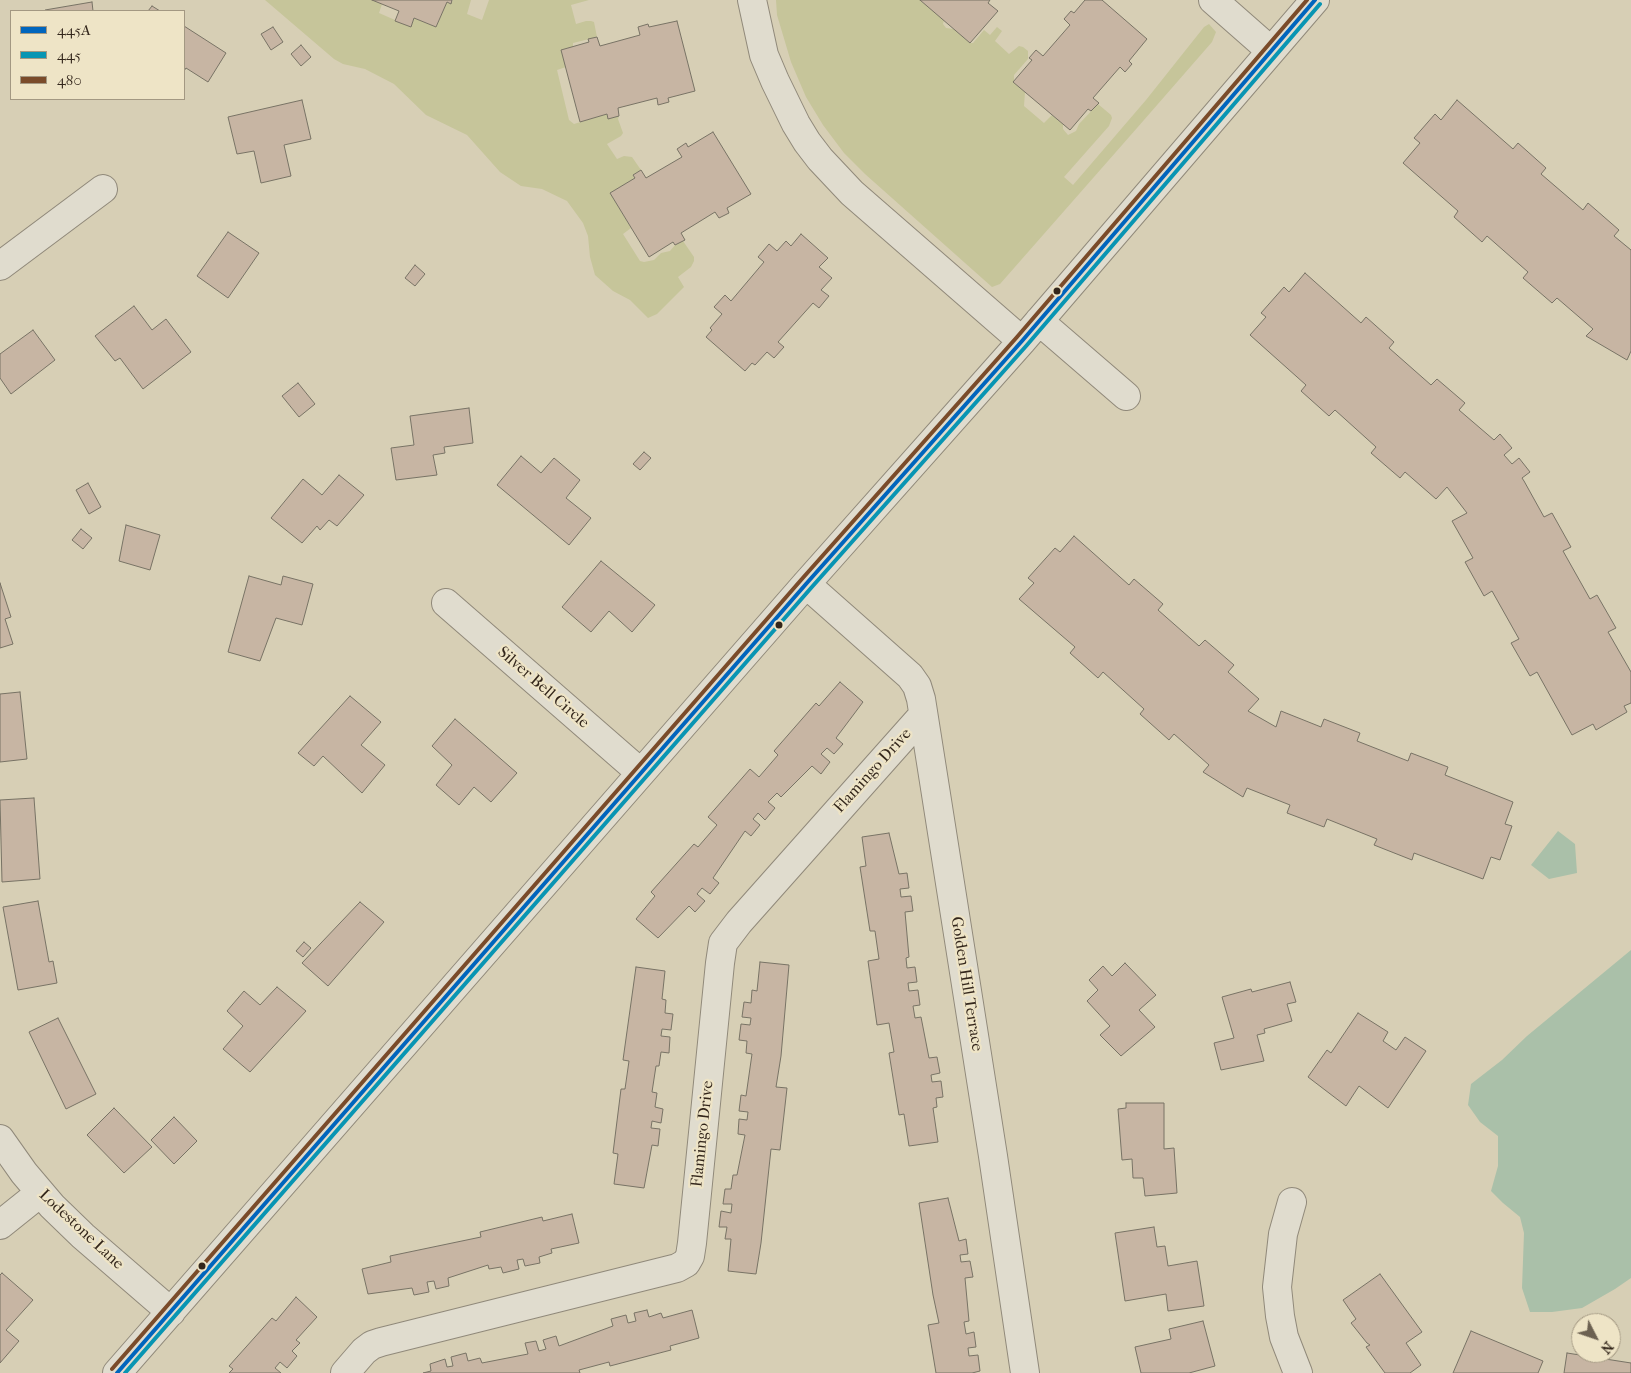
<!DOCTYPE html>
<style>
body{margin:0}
#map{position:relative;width:1631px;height:1373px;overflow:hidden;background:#d7cfb5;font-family:"IM FELL French Canon",serif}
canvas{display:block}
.legend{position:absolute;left:10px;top:10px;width:175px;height:90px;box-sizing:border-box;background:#eee4c6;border:1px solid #a39882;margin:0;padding:6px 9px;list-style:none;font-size:15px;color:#33261b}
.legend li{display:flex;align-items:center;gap:10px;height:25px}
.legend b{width:25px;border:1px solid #a39882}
.north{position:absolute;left:1571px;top:1313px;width:50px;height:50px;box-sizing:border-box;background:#eee4c6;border:1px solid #a39882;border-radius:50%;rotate:131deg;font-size:14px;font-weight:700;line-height:20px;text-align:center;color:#33261b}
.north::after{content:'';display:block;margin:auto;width:18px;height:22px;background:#6c6151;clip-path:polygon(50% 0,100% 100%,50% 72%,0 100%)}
</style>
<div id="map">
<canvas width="1631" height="1373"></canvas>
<ul class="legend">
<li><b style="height:6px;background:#0065bd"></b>445A</li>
<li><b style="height:6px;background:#0895b3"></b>445</li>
<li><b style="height:6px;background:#7a4b2a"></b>480</li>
</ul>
<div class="north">N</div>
</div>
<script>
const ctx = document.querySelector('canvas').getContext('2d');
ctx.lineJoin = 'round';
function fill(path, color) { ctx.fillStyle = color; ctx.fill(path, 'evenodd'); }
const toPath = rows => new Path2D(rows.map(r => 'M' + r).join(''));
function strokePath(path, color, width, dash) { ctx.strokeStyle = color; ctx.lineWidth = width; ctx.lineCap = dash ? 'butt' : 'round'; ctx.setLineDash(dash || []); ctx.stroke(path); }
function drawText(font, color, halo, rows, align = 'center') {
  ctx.font = font + ' "IM FELL French Canon",serif'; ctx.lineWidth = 4.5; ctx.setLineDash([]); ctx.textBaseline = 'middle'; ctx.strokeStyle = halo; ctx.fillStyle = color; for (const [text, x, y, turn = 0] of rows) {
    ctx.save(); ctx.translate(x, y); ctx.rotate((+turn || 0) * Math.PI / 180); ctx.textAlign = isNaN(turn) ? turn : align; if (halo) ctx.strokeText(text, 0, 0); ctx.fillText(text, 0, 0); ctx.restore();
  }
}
const green = toPath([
 [265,0,372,0,382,4,379,13,411,27,414,18,436,27,447,2,451,4,453,0,471,0,467,14,482,20,489,0,589,0,571,5,576,24,586,21,591,21,594,22,597,37,573,43,573,47,561,50,566,67,557,70,569,120,574,124,607,114,608,119,619,116,618,119,623,133,621,136,607,144,617,159,624,156,632,157,641,170,633,175,635,178,610,193,631,228,623,234,640,261,644,262,654,260,661,253,670,251,675,245,683,241,694,257,694,261,691,267,678,277,684,287,657,314,648,318,630,300,613,291,595,275,590,257,588,236,583,223,567,201,542,189,521,186,500,172,467,135,426,115,394,84,365,69,343,64,334,59],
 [776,0,920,0,944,20,943,24,946,28,954,29,970,43,973,43,984,30,990,35,997,27,1002,31,995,41,1009,54,1019,46,1023,47,1028,51,1028,59,1014,75,1014,82,1025,92,1024,106,1044,123,1052,115,1063,124,1063,129,1068,135,1076,131,1079,124,1098,104,1111,115,1112,118,1109,126,1064,177,1073,185,1146,100,1204,27,1209,24,1216,32,1212,42,1137,128,1000,284,992,287,865,174,844,153,823,125,806,97,791,62,777,15]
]);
const water = toPath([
 [1558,831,1575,844,1577,873,1549,879,1531,865],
 [1631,950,1631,1278,1615,1289,1582,1308,1552,1312,1530,1312,1522,1288,1524,1233,1520,1217,1503,1203,1491,1191,1498,1166,1498,1136,1480,1122,1468,1105,1471,1084,1502,1060,1527,1036]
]);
const building = toPath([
 [372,0,452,0,451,4,447,2,436,27,414,18,411,27,395,21,399,11,372,0],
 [920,0,990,0,988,3,998,11,970,43,920,0],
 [1085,0,1102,0,1147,39,1129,61,1132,64,1125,72,1120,67,1093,98,1099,103,1091,111,1088,109,1070,130,1013,82,1032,60,1029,58,1036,50,1043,56,1070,25,1064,19,1071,11,1074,13,1085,0],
 [92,2,93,11,45,11,45,10,92,2],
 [152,6,160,11,148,11,152,6],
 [677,21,695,91,668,98,669,102,658,105,657,98,618,108,619,116,608,119,607,114,580,122,561,50,589,42,588,39,597,37,600,46,640,35,638,27,648,24,649,27,677,21],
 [184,26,226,53,208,82,186,68,184,71,184,26],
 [273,27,283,42,271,50,261,34,273,27],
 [301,45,311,57,301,66,291,54,301,45],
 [302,100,311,139,284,145,291,176,261,183,254,151,237,154,228,117,302,100],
 [1457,100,1513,149,1518,143,1546,168,1541,174,1583,210,1588,203,1619,230,1614,236,1631,250,1631,351,1627,360,1586,336,1593,329,1557,298,1552,303,1523,278,1528,272,1487,236,1482,242,1454,217,1458,211,1403,163,1420,143,1414,138,1435,114,1441,120,1457,100],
 [713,132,751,194,727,208,729,213,719,218,715,212,681,233,685,240,675,245,673,242,649,257,610,193,635,178,633,175,641,170,646,178,682,157,677,149,686,143,688,147,713,132],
 [228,232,259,253,228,298,197,276,228,232],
 [801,234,828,258,819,267,832,278,821,290,829,296,819,308,813,303,778,342,784,347,774,358,767,352,755,365,752,363,745,371,706,337,712,330,710,328,722,314,714,307,725,295,731,301,764,262,758,257,769,244,777,251,786,241,791,246,801,234],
 [415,265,425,274,415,286,405,278,415,265],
 [1305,273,1361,323,1366,317,1394,342,1389,348,1431,385,1437,379,1465,403,1459,410,1494,440,1500,434,1512,448,1504,455,1512,464,1519,458,1530,472,1522,478,1524,481,1544,517,1552,513,1571,547,1563,551,1590,599,1597,595,1616,628,1608,632,1631,672,1631,703,1624,706,1627,712,1596,730,1593,724,1572,735,1537,672,1530,676,1511,643,1519,639,1492,591,1484,596,1465,562,1473,558,1452,521,1467,513,1447,487,1436,499,1405,472,1400,478,1371,453,1376,447,1335,410,1329,416,1301,391,1306,385,1250,335,1266,317,1261,313,1284,287,1289,292,1305,273],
 [134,306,152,330,166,319,191,352,143,389,120,358,115,361,95,336,134,306],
 [33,330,55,360,11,394,0,378,0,354,33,330],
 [298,383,315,404,299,417,282,396,298,383],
 [469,408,473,443,444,447,445,453,433,455,437,475,396,480,391,448,414,445,410,416,469,408],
 [644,452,651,458,640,470,633,464,644,452],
 [521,456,541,473,554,458,580,480,566,498,591,518,569,545,497,485,521,456],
 [339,475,364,495,337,526,329,520,320,530,317,526,302,543,271,518,303,479,322,495,339,475],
 [88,483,101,507,89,514,76,490,88,483],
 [126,525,160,535,150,570,119,561,126,525],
 [81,529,92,538,83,549,72,540,81,529],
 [1074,536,1129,585,1134,579,1163,604,1158,610,1199,646,1205,640,1234,665,1228,672,1259,699,1248,711,1276,727,1281,711,1321,727,1324,719,1360,733,1357,741,1408,761,1411,753,1448,767,1445,775,1513,802,1505,824,1512,826,1500,860,1491,857,1483,879,1414,853,1412,860,1374,845,1377,839,1327,819,1324,827,1287,813,1290,805,1247,788,1243,797,1203,772,1209,765,1174,734,1169,740,1140,714,1144,709,1103,672,1098,678,1070,653,1075,647,1019,599,1034,583,1028,578,1055,548,1060,552,1074,536],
 [601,561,655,605,632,632,609,611,591,632,562,607,601,561],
 [249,576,281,585,283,576,313,584,302,625,276,618,260,661,228,652,249,576],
 [0,583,11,617,5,619,13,644,0,648,0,583],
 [840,682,863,702,836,738,843,744,834,754,827,748,821,754,830,762,821,774,812,766,781,797,777,793,768,802,775,808,765,820,758,813,753,819,760,825,751,836,745,831,713,878,719,883,710,894,702,888,697,894,705,901,695,912,689,906,658,938,636,919,655,896,651,892,694,844,698,847,717,825,708,817,750,769,759,777,778,755,774,751,816,703,819,706,840,682],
 [20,692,27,759,0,762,0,694,20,692],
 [350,696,381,722,361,745,385,765,362,793,323,756,314,766,298,753,350,696],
 [455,719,517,773,491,802,474,787,459,805,436,785,452,765,432,746,455,719],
 [34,798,40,879,2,882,0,800,34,798],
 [889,833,899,874,907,873,909,888,900,889,901,897,911,896,913,911,905,912,909,957,906,958,907,968,915,967,917,982,908,983,909,991,918,990,920,1005,913,1006,915,1018,921,1017,929,1058,937,1057,940,1073,931,1075,932,1082,941,1081,943,1097,936,1098,937,1107,933,1108,938,1142,909,1146,904,1114,899,1115,889,1053,894,1052,889,1023,877,1025,868,961,879,959,875,931,870,931,860,867,866,866,862,837,889,833],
 [38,901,49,962,53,961,57,983,18,990,3,907,38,901],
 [360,902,384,922,328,986,302,963,360,902],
 [304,942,311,948,303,957,296,951,304,942],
 [760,962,789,965,781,1056,776,1087,787,1088,780,1150,771,1149,761,1243,756,1274,728,1271,731,1239,725,1239,727,1227,719,1227,721,1211,731,1213,732,1204,723,1204,725,1189,731,1189,733,1175,737,1175,745,1135,738,1134,739,1119,747,1120,748,1112,739,1111,741,1095,746,1096,752,1054,746,1053,747,1041,739,1040,741,1024,750,1025,751,1018,742,1017,744,1002,751,1003,752,990,757,991,760,962],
 [1125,963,1156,995,1139,1010,1155,1027,1121,1056,1100,1035,1110,1026,1087,1001,1098,990,1089,980,1103,966,1112,976,1125,963],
 [636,967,665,971,662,999,666,1000,665,1013,673,1014,671,1030,662,1029,661,1036,670,1037,669,1053,661,1052,659,1066,656,1066,652,1092,657,1093,655,1107,663,1109,661,1123,652,1121,651,1128,660,1129,658,1146,652,1145,644,1188,614,1184,618,1154,613,1153,621,1089,625,1089,629,1061,623,1060,636,967],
 [1290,982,1296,1002,1287,1004,1292,1021,1264,1029,1265,1033,1257,1035,1264,1061,1221,1070,1214,1043,1234,1038,1222,997,1251,989,1252,992,1290,982],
 [277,987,306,1011,250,1072,223,1049,243,1026,227,1011,244,991,260,1005,277,987],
 [1358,1013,1388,1032,1383,1041,1396,1050,1405,1037,1426,1051,1388,1108,1359,1086,1346,1106,1308,1077,1327,1050,1331,1053,1358,1013],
 [58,1018,96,1094,66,1109,29,1032,58,1018],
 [1126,1103,1164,1103,1164,1149,1174,1148,1177,1193,1145,1196,1143,1178,1133,1178,1132,1159,1122,1160,1118,1109,1126,1108,1126,1103],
 [114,1108,152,1147,124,1173,87,1135,114,1108],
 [174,1117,197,1141,174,1164,151,1140,174,1117],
 [948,1198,959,1241,966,1239,968,1254,960,1255,961,1262,970,1261,973,1277,965,1278,969,1321,964,1322,966,1334,974,1332,976,1347,968,1348,969,1356,978,1355,980,1371,972,1373,936,1373,928,1325,939,1323,933,1295,919,1203,948,1198],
 [572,1214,579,1243,551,1249,552,1253,539,1257,540,1263,525,1266,523,1259,517,1260,519,1269,503,1273,501,1267,489,1269,488,1265,448,1278,449,1286,436,1289,434,1281,427,1282,429,1292,414,1295,412,1288,368,1294,362,1269,391,1262,390,1256,481,1237,480,1232,542,1217,543,1221,572,1214],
 [1154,1227,1157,1247,1165,1246,1168,1266,1197,1261,1204,1306,1168,1311,1166,1294,1125,1301,1115,1233,1154,1227],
 [2,1273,33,1300,6,1330,19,1341,0,1363,0,1275,2,1273],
 [1380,1274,1422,1332,1406,1343,1421,1365,1410,1373,1385,1373,1366,1347,1370,1345,1367,1343,1351,1323,1356,1319,1343,1300,1380,1274],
 [296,1297,317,1317,296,1340,300,1343,292,1351,297,1356,287,1368,280,1362,275,1368,281,1373,229,1373,233,1369,229,1366,272,1318,276,1321,296,1297],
 [647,1310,649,1317,661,1313,663,1318,692,1310,699,1338,670,1346,671,1350,610,1366,609,1362,579,1370,580,1373,423,1373,431,1371,430,1364,445,1359,447,1367,453,1366,451,1357,466,1353,468,1361,480,1358,482,1363,528,1354,525,1343,536,1341,539,1351,546,1349,543,1340,556,1336,559,1346,613,1326,611,1319,626,1315,628,1323,636,1321,634,1313,647,1310],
 [1203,1321,1215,1366,1189,1373,1141,1373,1135,1347,1171,1339,1169,1329,1203,1321],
 [1471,1331,1543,1361,1538,1373,1453,1373,1471,1331],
 [1567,1353,1631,1363,1631,1373,1564,1373,1567,1353]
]);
const minor = toPath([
 [752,0,764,55,775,81,796,124,807,142,820,159,852,193,1022,341],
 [1213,0,1271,51],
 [0,266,103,189],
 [1039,321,1126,396],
 [806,584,910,676,917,686,921,699,993,1156,1025,1373],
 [446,603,641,773],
 [0,1139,24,1173,52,1206,83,1236,171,1312],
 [1292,1202,1283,1234,1277,1287,1280,1316,1284,1337,1298,1373],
 [0,1225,40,1193],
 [117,1373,806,584,1022,341,1315,0],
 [345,1373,364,1351,372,1345,381,1342,677,1268,686,1263,690,1256,692,1243,720,963,723,943,739,922,923,715]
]);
const bus1 = toPath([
 [117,1373,806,584,1022,341,1315,0]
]);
const bus2 = toPath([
 [125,1373,811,588,1027,345,1320,4]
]);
const bus3 = toPath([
 [112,1369,801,580,1017,337,1307,0]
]);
const markers = [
 [1057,291,4.5,"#33261b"],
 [779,625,4.5,"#33261b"],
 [202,1266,4.5,"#33261b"]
];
const streetNames = [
 ["Silver Bell Circle",543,688,41],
 ["Flamingo Drive",873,771,-48],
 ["Golden Hill Terrace",966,984,81],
 ["Flamingo Drive",703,1134,-84],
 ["Lodestone Lane",81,1230,43]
];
fill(green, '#c6c59a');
fill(water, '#aac0a9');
fill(building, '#c7b5a3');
strokePath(building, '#787365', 1);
strokePath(minor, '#90897a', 30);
strokePath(minor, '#e0dcce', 28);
strokePath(bus1, '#0065bd', 4);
strokePath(bus2, '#0895b3', 4);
strokePath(bus3, '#7a4b2a', 4);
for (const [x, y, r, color] of markers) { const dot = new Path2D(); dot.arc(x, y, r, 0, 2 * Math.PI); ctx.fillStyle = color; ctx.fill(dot); strokePath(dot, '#eee4c6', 2); }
drawText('16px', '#33261b', '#eee4c6', streetNames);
</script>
